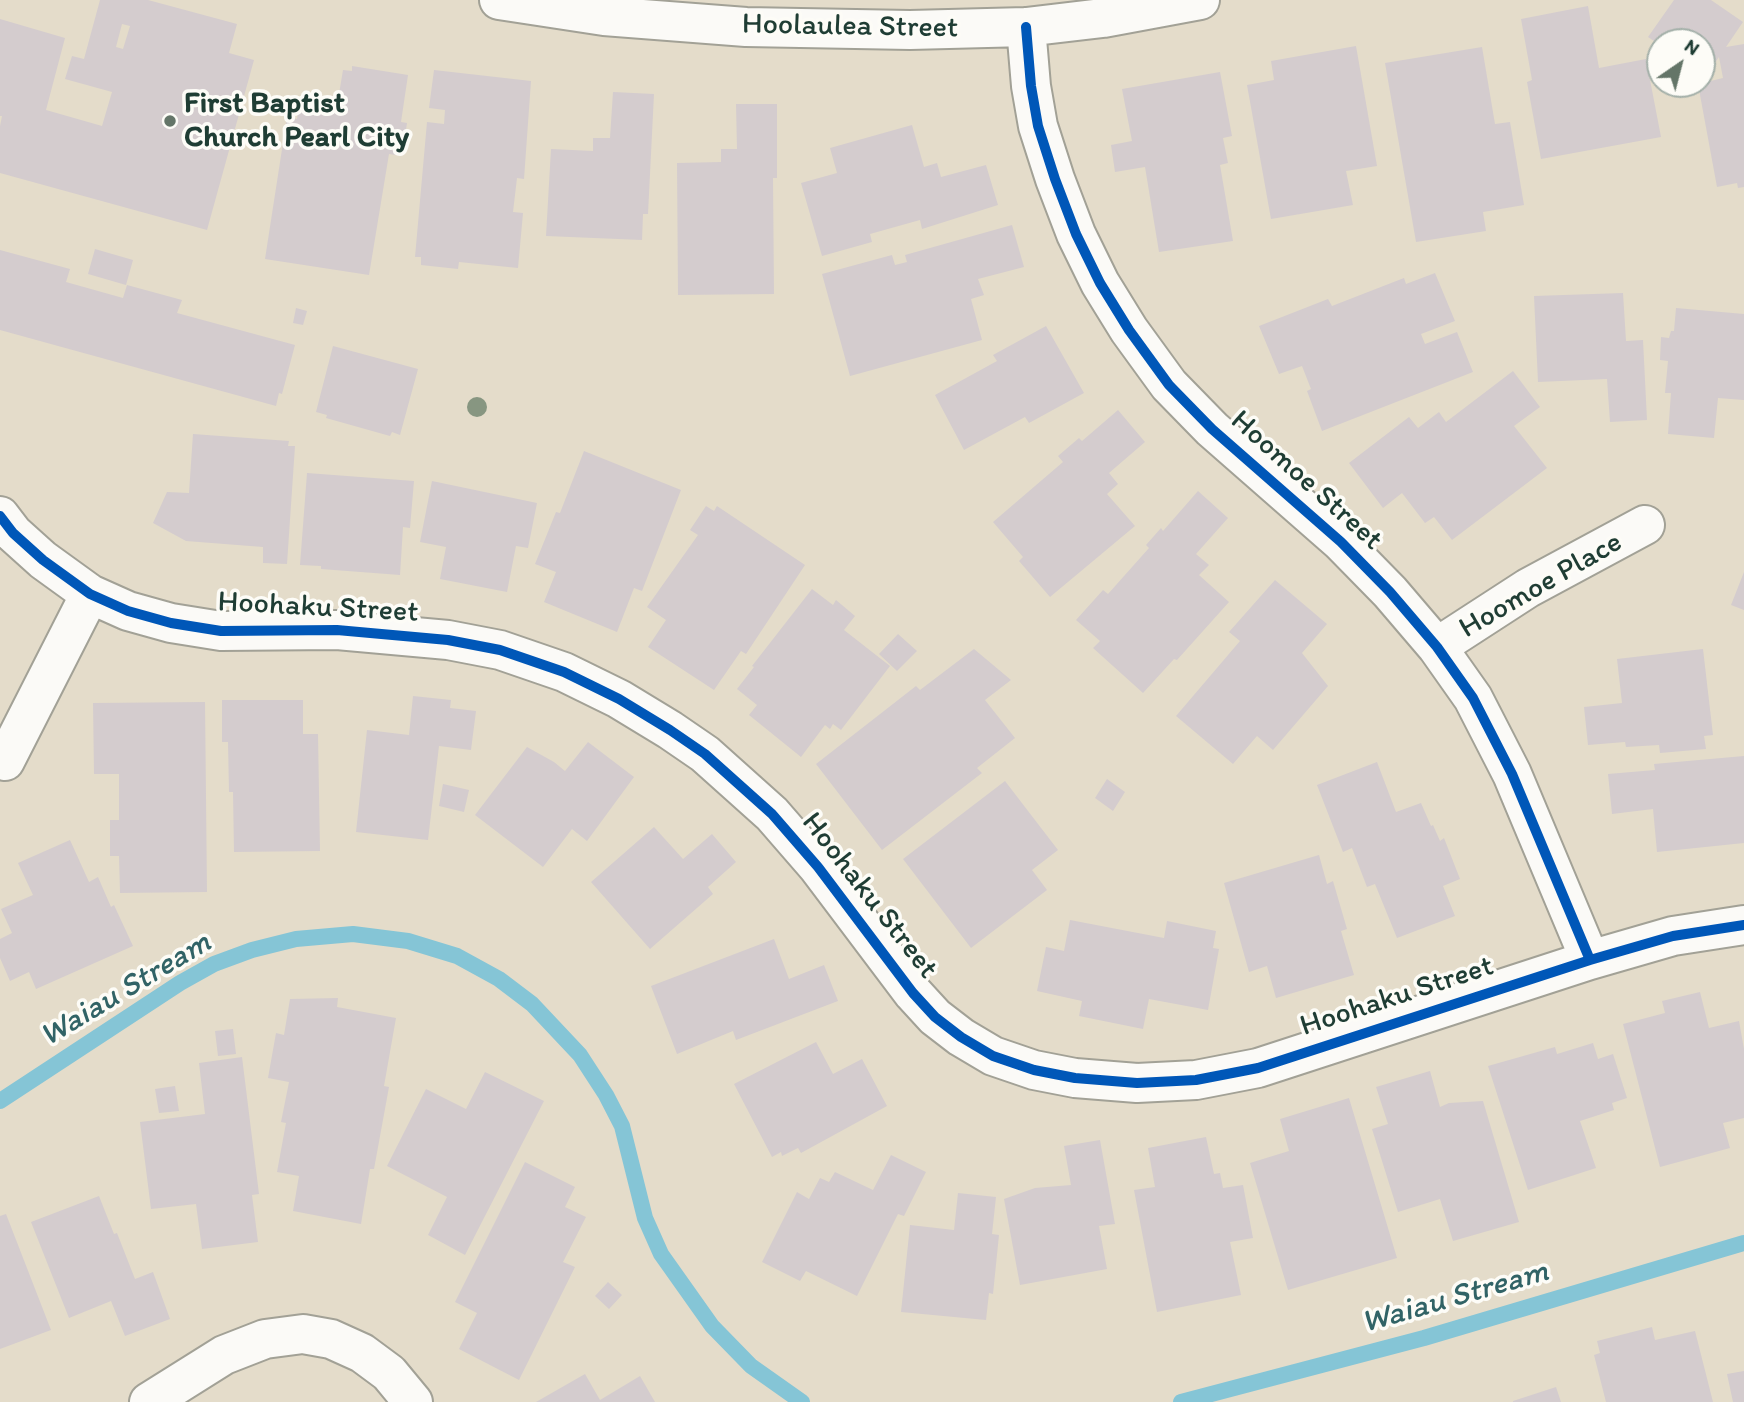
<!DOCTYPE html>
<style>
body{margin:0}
#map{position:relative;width:1744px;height:1402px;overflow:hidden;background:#e4dcca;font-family:Itim,sans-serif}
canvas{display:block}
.north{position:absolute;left:1646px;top:28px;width:70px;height:70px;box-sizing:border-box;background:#fdfcf7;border:2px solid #a4b0a9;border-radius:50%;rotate:35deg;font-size:19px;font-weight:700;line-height:28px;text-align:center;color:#1f3d34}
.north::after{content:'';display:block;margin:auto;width:24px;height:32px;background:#647568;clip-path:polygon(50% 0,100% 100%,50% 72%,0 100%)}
</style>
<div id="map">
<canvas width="1744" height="1402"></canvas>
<div class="north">N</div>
</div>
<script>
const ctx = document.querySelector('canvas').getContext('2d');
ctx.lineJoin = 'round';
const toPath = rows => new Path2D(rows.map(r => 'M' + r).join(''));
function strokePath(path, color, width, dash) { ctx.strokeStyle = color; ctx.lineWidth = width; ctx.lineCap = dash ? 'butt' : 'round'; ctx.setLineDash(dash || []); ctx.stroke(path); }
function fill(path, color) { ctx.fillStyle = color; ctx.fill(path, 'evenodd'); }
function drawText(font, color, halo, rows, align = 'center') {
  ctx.font = font + ' Itim,sans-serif'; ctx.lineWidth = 7; ctx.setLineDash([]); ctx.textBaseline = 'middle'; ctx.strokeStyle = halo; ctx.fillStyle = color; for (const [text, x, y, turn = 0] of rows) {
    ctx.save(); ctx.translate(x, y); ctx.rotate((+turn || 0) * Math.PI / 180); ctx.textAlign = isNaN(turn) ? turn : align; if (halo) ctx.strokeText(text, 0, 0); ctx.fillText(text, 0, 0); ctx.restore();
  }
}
const stream = toPath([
 [0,1101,180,983,214,964,252,950,296,939,353,934,408,941,457,956,499,979,532,1004,580,1055,606,1095,622,1126,645,1218,661,1254,712,1326,751,1366,802,1402],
 [1181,1402,1424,1338,1744,1243]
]);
const building = toPath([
 [100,0,148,0,237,24,229,53,254,60,207,230,0,173,0,126,2,116,0,116,0,19,65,38,46,110,102,126,112,92,65,79,72,56,84,59],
 [122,24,130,26,123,49,116,47],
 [1674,0,1711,0,1743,22,1726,47,1744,44,1744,187,1738,188,1737,183,1717,187,1698,84,1723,78,1719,57,1705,77,1702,75,1702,42,1660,42,1660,45,1648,37],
 [1588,6,1599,68,1646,59,1661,137,1541,159,1527,82,1532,80,1521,19],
 [1356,46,1377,166,1346,171,1353,205,1271,219,1247,85,1274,80,1271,61],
 [1482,47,1495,124,1510,122,1524,205,1483,212,1486,231,1416,242,1385,63],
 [352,66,408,75,401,122,407,123,402,156,389,154,369,275,265,259,287,117,297,119,300,100,337,106,343,70,352,71],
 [434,70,531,81,524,179,517,178,513,212,523,213,518,268,459,262,458,269,421,265,421,257,415,257,427,122,444,124,445,110,429,108],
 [1220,72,1232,136,1223,138,1228,163,1220,165,1233,241,1159,252,1145,167,1115,172,1111,145,1132,141,1122,89],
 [613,92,654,94,648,214,643,214,642,240,546,236,551,149,593,151,593,138,610,138],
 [736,104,777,104,777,178,773,178,774,294,678,295,677,163,721,162,721,149,737,149],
 [912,125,924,167,937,163,941,177,986,165,998,205,922,229,920,220,870,234,872,242,822,256,801,183,837,173,830,148],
 [1012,225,1024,267,978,279,984,295,971,299,982,340,850,376,822,274,892,255,895,265,907,262,905,255],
 [95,249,133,260,126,285,88,274],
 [0,250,70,269,66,282,123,298,127,285,182,300,177,313,295,345,282,394,279,393,276,406,0,330],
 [1435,273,1455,321,1421,334,1425,344,1457,332,1473,372,1322,431,1307,391,1311,389,1302,366,1279,374,1259,326,1328,299,1332,306,1404,278,1406,284],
 [1623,293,1626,341,1643,340,1647,420,1610,422,1607,379,1538,382,1534,296],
 [296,308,307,311,303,325,293,323],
 [1676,308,1744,314,1744,400,1718,398,1714,438,1668,434,1671,393,1665,393,1668,361,1660,360,1661,337,1669,338,1671,331,1674,331],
 [1046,326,1084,393,1029,423,1025,417,964,450,935,395,997,361,993,355],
 [333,346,418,369,400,435,392,432,390,436,326,418,327,415,316,412],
 [1513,371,1540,407,1514,426,1547,468,1452,540,1434,517,1425,523,1402,493,1383,508,1349,463,1409,417,1418,428,1439,412,1446,422],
 [1118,410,1145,442,1109,473,1118,484,1107,494,1135,526,1050,597,1019,561,1023,557,993,522,1063,462,1058,456,1079,438,1082,441],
 [193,434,289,441,288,446,295,446,287,564,263,563,263,547,186,541,153,523,167,492,189,493],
 [584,451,681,490,642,591,634,588,617,632,544,602,556,572,535,564,556,512,560,513],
 [307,473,414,481,410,528,403,527,400,575,321,569,321,566,300,565],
 [432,481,537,503,528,548,516,546,507,592,440,579,446,547,420,542],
 [1198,491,1228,518,1196,554,1209,565,1199,575,1229,602,1177,660,1174,659,1143,693,1093,648,1100,641,1076,620,1103,590,1108,594,1149,548,1146,545,1161,528,1163,531],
 [706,506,714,511,717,506,805,565,746,654,741,651,714,690,648,647,666,620,647,607,698,535,690,530],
 [1744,572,1744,610,1731,605],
 [1275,580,1327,624,1302,653,1328,686,1273,750,1257,736,1233,764,1176,716,1240,641,1229,632],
 [812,589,833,605,836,600,855,616,844,630,890,666,841,730,833,724,830,729,825,725,801,757,749,715,757,705,737,689,754,667,752,666],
 [898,634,917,651,897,671,879,654],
 [974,649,1011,680,985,700,1015,738,977,768,982,773,882,850,816,764,916,686,920,690],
 [1703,649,1713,735,1704,736,1706,749,1660,753,1659,745,1626,747,1625,742,1588,745,1584,707,1622,703,1617,659],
 [413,696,451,700,450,708,476,711,471,750,439,746,428,840,356,832,367,730,409,735],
 [222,700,303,700,303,734,318,734,320,851,234,852,233,792,229,792,228,742,222,742],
 [205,702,207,892,120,893,119,856,110,856,110,820,119,820,119,774,94,774,93,703],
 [588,742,634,777,587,841,572,829,543,867,475,815,527,747,554,762,565,771],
 [1744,756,1744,843,1657,852,1653,809,1612,814,1608,774,1655,770,1654,764],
 [1377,762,1396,812,1421,803,1431,826,1433,825,1440,841,1444,838,1460,879,1443,886,1455,916,1397,938,1375,884,1367,887,1352,848,1343,852,1317,785],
 [1107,779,1125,792,1113,811,1095,798],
 [1005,781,1058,850,1032,870,1047,890,971,948,903,859],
 [443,784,469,790,464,812,439,806],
 [654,827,683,859,712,834,736,862,708,887,713,894,650,949,591,882],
 [70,840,89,882,98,877,111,907,114,905,133,946,36,989,29,972,10,981,0,958,0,939,12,933,1,909,33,895,18,863],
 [1319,855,1327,884,1333,881,1347,929,1341,931,1354,975,1276,998,1267,966,1249,972,1224,883],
 [1070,920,1164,938,1167,921,1216,931,1213,948,1219,949,1208,1010,1149,999,1143,1029,1079,1016,1082,1001,1037,991,1046,947,1064,951],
 [774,939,789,979,824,965,838,1001,736,1040,733,1031,677,1054,651,986],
 [1700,992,1709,1028,1739,1021,1744,1049,1744,1118,1723,1123,1730,1148,1660,1167,1623,1024,1665,1013,1662,1001],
 [338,998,337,1007,396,1018,384,1086,389,1087,374,1169,370,1169,361,1224,293,1211,299,1176,277,1172,286,1123,281,1122,289,1082,268,1078,276,1033,284,1035,290,999],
 [233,1029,236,1054,218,1056,215,1031],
 [816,1042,833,1074,862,1059,887,1106,801,1153,798,1148,782,1156,781,1152,772,1157,734,1084],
 [1593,1043,1598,1059,1613,1054,1627,1098,1612,1103,1614,1110,1580,1121,1596,1168,1528,1190,1488,1066,1555,1047,1557,1054],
 [242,1057,259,1194,252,1195,258,1242,202,1249,196,1204,151,1209,140,1122,205,1114,199,1063],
 [1430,1071,1440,1107,1449,1103,1483,1101,1519,1222,1453,1241,1440,1199,1398,1212,1372,1129,1388,1124,1376,1087],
 [485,1072,544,1101,465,1255,428,1235,447,1197,387,1166,426,1089,466,1109],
 [175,1086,179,1111,159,1113,155,1089],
 [1349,1098,1397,1258,1288,1290,1250,1163,1289,1151,1280,1119],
 [1206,1137,1214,1174,1220,1173,1223,1188,1243,1185,1253,1238,1230,1242,1241,1295,1157,1312,1134,1190,1155,1187,1148,1148],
 [1100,1140,1115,1224,1099,1226,1107,1269,1020,1285,1004,1199,1035,1188,1071,1185,1064,1146],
 [891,1155,926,1172,904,1216,898,1214,857,1296,806,1271,800,1281,762,1262,797,1192,809,1199,820,1178,829,1182,835,1172,873,1190],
 [525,1162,575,1187,565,1207,586,1217,563,1262,575,1267,519,1380,459,1349,477,1313,455,1302],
 [958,1193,996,1197,992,1234,999,1235,993,1294,989,1293,986,1320,901,1312,910,1225,954,1230],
 [99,1196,114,1234,117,1233,135,1279,153,1272,170,1319,125,1336,111,1301,69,1318,31,1222],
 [6,1214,51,1330,0,1349,0,1216],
 [608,1282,622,1295,609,1309,595,1296],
 [1652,1327,1655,1340,1695,1331,1713,1402,1606,1402,1594,1355,1600,1353,1597,1341],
 [1744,1371,1744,1402,1733,1402,1727,1374],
 [585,1374,600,1400,640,1376,655,1402,536,1402],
 [1556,1387,1561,1402,1513,1402,1513,1401]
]);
const minor = toPath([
 [499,0,604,16,746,27,910,30,1026,27,1103,18,1200,0],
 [1026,27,1031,86,1038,126,1055,179,1076,234,1100,283,1129,330,1169,385,1212,429,1341,542,1390,592,1437,647,1473,698,1512,774,1590,960],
 [0,516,13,533,43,560,90,594,128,611,171,623,221,631,337,630,448,640,500,650,564,672,619,699,670,730,705,754,772,814,818,867,913,993,935,1017,961,1037,993,1056,1034,1070,1075,1078,1137,1083,1196,1080,1258,1068,1590,960,1673,936,1744,925],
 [1437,647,1528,588,1645,525],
 [5,761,90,594],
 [149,1402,224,1355,265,1339,303,1334,331,1339,362,1353,389,1373,413,1402]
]);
const cycleway = toPath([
 [1026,27,1031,86,1038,126,1055,179,1076,234,1100,283,1129,330,1169,385,1212,429,1341,542,1390,592,1437,647,1473,698,1512,774,1590,960],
 [0,516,13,533,43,560,90,594,128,611,171,623,221,631,337,630,448,640,500,650,564,672,619,699,670,730,705,754,772,814,818,867,913,993,935,1017,961,1037,993,1056,1034,1070,1075,1078,1137,1083,1196,1080,1258,1068,1590,960,1673,936,1744,925]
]);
const trees = [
 [477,407]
];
const markers = [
 [170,121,7,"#647568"]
];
const streetNames = [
 ["Hoolaulea Street",850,27,1],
 ["Hoomoe Street",1306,481,42],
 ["Hoomoe Place",1541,586,-30],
 ["Hoohaku Street",318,608,3],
 ["Hoohaku Street",869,896,52],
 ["Hoohaku Street",1397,997,-18]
];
const poiNames = [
 ["First Baptist",184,104],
 ["Church Pearl City",184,138]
];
const waterNames = [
 ["Waiau Stream",126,990,-31],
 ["Waiau Stream",1455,1298,-16]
];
strokePath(stream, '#85c5d6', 16);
fill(building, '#d4ccce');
strokePath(minor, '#a2a196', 42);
strokePath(minor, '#fbfaf7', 38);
strokePath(cycleway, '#0057b8', 10);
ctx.fillStyle = '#879681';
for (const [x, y] of trees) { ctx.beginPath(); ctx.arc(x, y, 10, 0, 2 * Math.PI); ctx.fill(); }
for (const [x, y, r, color] of markers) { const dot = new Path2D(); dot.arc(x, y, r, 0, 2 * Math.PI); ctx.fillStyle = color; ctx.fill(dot); strokePath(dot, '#fdfcf7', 2.5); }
drawText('30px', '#1f3d34', '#fdfcf7', streetNames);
drawText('bold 30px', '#1f3d34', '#fdfcf7', poiNames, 'left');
drawText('italic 32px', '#316366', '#fdfcf7', waterNames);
</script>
